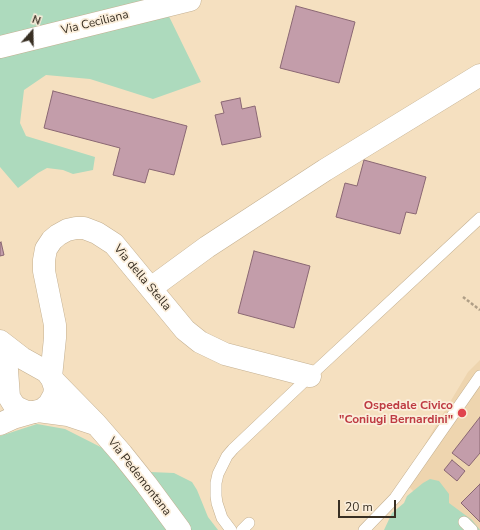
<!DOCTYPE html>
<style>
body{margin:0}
#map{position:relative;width:480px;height:530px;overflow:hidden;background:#f5e0c0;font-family:"Nunito Sans",sans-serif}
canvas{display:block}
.north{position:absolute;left:12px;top:12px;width:40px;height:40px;-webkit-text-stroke:3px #fbeedb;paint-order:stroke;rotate:20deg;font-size:11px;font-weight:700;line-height:16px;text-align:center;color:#382f23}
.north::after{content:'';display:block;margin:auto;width:14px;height:18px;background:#382f23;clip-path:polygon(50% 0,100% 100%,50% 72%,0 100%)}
.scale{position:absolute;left:338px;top:500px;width:58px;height:18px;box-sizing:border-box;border:2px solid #382f23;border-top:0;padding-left:5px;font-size:12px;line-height:14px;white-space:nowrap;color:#382f23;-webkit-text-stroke:3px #fbeedb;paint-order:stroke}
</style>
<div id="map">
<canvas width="480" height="530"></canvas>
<div class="north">N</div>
<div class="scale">20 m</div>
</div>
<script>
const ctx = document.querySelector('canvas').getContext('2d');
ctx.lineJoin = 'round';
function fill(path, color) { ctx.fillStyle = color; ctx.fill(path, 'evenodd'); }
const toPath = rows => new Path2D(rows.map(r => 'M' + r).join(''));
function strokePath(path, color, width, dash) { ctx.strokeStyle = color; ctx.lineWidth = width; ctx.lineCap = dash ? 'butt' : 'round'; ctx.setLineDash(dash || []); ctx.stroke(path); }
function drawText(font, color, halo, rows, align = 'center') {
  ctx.font = font + ' "Nunito Sans",sans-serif'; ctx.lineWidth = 3.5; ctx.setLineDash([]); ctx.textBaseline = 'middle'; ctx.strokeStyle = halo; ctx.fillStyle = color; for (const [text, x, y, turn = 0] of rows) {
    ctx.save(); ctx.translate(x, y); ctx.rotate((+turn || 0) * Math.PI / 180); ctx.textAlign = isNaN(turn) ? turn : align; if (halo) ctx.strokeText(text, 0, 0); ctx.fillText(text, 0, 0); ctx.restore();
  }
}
const built = toPath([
 [480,360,480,530,452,530,401,479,419,454,468,372]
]);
const green = toPath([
 [0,0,161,0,201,82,153,99,90,79,46,75,24,90,20,123,26,136,95,157,93,170,73,174,63,170,47,168,38,173,18,188,0,167],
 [37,424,65,429,150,472,174,473,192,482,197,490,208,517,218,530,0,530,0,436],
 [430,479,439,481,449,494,449,503,472,520,480,530,384,530,392,513,404,503,407,496,423,483]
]);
const building = toPath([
 [296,6,355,22,339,83,280,68,296,6],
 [53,91,187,126,174,175,149,169,145,183,113,175,120,148,44,128,53,91],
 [240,98,242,109,255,106,261,137,222,145,215,115,224,113,221,102,240,98],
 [364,160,426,177,416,214,406,212,400,234,336,217,345,183,357,186,364,160],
 [1,242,4,255,0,256,0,243,1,242],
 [254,251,310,266,294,328,238,313,254,251],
 [480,417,480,453,469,466,452,453,480,417],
 [452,460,465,471,457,481,444,470,452,460],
 [480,484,480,522,461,503,480,484]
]);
const path = toPath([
 [463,297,480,310]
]);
const lane = toPath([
 [464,522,472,530],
 [231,530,222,518,217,503,216,496,216,483,218,474,227,456,233,449,310,376,480,218],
 [242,530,249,523],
 [364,530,395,498,480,376]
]);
const street = toPath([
 [0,47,190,0],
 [151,288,207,247,325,170,480,75],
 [51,377,55,338,55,325,44,271,44,260,46,249,52,240,58,235,67,230,76,228,84,228,97,233,114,244,185,330,200,342,225,354,310,376],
 [0,424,13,418,34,412]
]);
const secondary = toPath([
 [0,341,22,358,47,372,52,379,96,424,122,454,146,484,180,530],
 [0,346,4,357,7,370,9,397,14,405,18,408,27,412,34,412,42,410,49,404,54,395,55,388,52,379],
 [38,411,68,415,95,424]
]);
const markers = [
 [462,413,5,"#e0444e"]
];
const streetNames = [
 ["Via Ceciliana",95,23,-14],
 ["Via della Stella",142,278,50],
 ["Via Pedemontana",139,477,52]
];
const healthNames = [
 ["Ospedale Civico",453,406],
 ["\"Coniugi Bernardini\"",453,420]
];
fill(built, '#eed5af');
fill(green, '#addabd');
fill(building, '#c39daa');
strokePath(building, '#8a6773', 1);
strokePath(lane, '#c4b091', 12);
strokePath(street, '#c4b091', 23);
strokePath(secondary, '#c4b091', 23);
strokePath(path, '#af9e86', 2.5, [3, 2]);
strokePath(lane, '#fff', 11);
strokePath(street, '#fff', 22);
strokePath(secondary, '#fff', 22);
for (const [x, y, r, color] of markers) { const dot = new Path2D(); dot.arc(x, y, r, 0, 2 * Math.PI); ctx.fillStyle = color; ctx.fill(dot); strokePath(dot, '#fbeedb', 1.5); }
drawText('12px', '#382f23', '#fbeedb', streetNames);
drawText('bold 12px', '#be3a42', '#fbeedb', healthNames, 'right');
</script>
